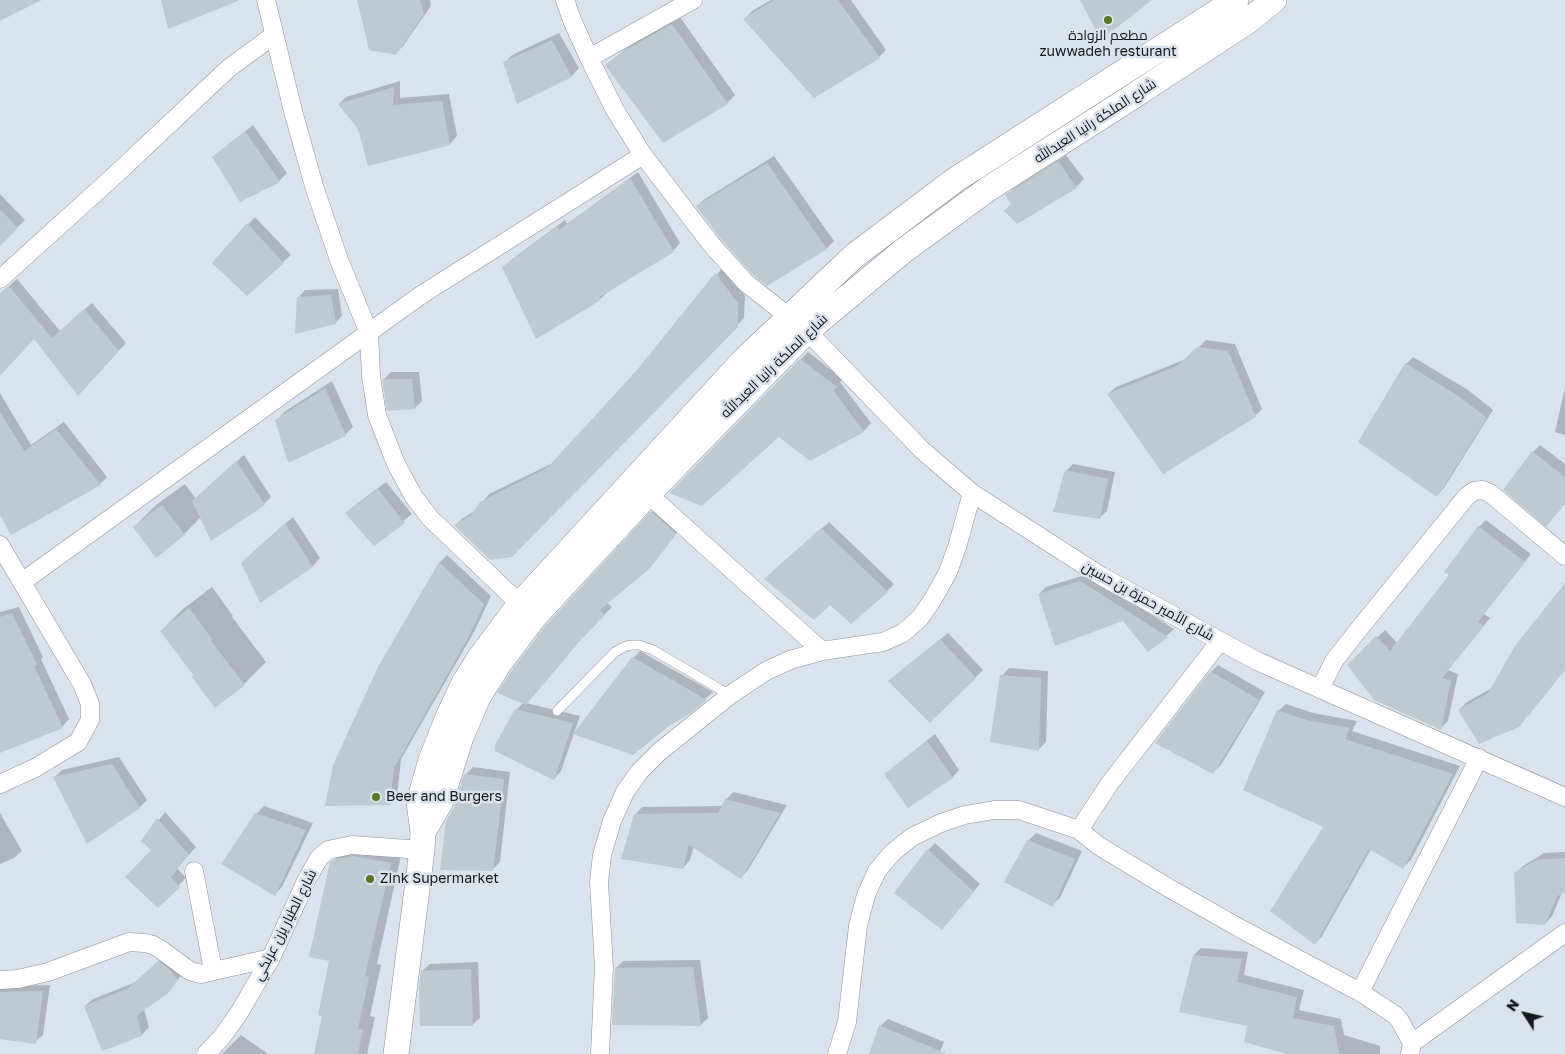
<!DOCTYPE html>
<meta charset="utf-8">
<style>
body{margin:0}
#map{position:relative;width:1565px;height:1054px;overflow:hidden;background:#dae2ed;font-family:"Golos Text",sans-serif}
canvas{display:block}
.north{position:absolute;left:1500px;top:989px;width:50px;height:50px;-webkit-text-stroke:4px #dae2ed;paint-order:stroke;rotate:305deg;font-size:14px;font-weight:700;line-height:20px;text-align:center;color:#15181c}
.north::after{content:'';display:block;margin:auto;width:18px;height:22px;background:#15181c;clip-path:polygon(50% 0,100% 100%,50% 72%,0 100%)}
</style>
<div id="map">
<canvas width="1565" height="1054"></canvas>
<div class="north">N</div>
</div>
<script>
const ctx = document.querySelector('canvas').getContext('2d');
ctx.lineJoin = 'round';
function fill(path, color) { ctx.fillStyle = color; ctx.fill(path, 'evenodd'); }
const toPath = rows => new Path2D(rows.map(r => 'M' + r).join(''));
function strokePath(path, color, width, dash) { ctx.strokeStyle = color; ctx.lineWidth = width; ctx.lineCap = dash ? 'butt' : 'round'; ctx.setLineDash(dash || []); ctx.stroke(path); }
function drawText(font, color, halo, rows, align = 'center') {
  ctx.font = font + ' "Golos Text",Cairo,sans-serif'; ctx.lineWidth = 5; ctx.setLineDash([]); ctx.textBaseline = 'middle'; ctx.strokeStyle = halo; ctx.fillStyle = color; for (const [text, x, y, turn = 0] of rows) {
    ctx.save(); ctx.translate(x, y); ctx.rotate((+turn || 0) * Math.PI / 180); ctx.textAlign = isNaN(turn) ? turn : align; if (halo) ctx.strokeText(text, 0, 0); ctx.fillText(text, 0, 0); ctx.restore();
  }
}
const shadow = toPath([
 [358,0,430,0,431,6,403,46,395,54],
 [771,0,851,0,886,50,879,57,745,19,752,11],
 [680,17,735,95,727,103,663,142,606,65,633,43],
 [559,33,579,68,572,76,518,102,505,62,512,55],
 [400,81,400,98,449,94,457,136,450,144,359,128,339,104,346,97],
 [253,125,287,173,279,181,241,200,213,157],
 [1066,155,1084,179,1076,187,1017,223,1012,204,1007,195,1014,188],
 [774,156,834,241,827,248,767,284,697,206,705,199],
 [638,172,680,243,673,251,608,292,600,299,504,267,511,260,565,220,567,224],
 [0,194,25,220,0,244],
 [255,217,291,255,283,262,213,262],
 [723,267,745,296,744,318,511,556,455,525,463,518,476,510,489,494,555,462,638,371],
 [17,279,60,331,92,303,126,343,85,387,34,337,0,367,0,294],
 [338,289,342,316,335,323,298,298,305,290],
 [1206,340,1235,344,1262,409,1255,416,1108,394,1116,387,1186,359],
 [808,352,843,379,840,382,871,423,864,431,810,460,779,435,672,492],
 [1413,357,1468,390,1493,410,1444,488,1436,496,1406,364],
 [391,372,419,372,422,401,415,408,384,379],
 [332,381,353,427,345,435,277,420,284,412],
 [1565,388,1565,435,1555,432],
 [0,393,31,445,64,422,107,477,100,484,0,512],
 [1540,445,1565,464,1565,504,1533,452],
 [244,455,271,497,264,504,201,517,184,534,134,527,156,505,185,484,196,499],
 [1073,464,1115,472,1107,511,1099,518,1066,471],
 [386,482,412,514,374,545,346,513,354,506],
 [660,505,682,526,656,560,607,603,612,607,586,633,526,703,580,716,561,771,554,779,516,710,523,703,652,512],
 [293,517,320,558,313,566,261,601,250,555],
 [1486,520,1531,554,1484,614,1490,618,1448,670,1458,674,1448,721,1440,729,1349,665,1385,630,1398,644,1450,575,1479,527],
 [829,522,894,584,887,591,830,603,773,571],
 [447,555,491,596,474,632,401,759,397,796,390,804,379,667,440,562],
 [1088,574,1174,629,1148,651,1123,619,1039,594,1046,587],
 [1565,585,1565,670,1526,718,1459,710,1467,702,1492,688],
 [212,587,233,616,232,617,266,662,244,684,196,676,161,631,183,609],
 [19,607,43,657,41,659,69,719,62,727,0,752,0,612],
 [948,633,983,670,930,722,897,674],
 [640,651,713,692,690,712,633,658],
 [1218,665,1265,692,1221,765,1213,772,1211,672],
 [1009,668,1048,671,1046,742,1038,750,1002,676],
 [1286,704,1313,713,1357,721,1352,731,1460,766,1411,860,1403,867,1371,849,1322,936,1315,944,1325,826,1278,711],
 [935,734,959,770,952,778,885,774],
 [119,757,147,800,140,807,88,842,55,777,62,770],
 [473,767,510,772,500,862,492,870,455,808,466,774],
 [733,792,787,805,748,870,741,877,694,846,690,860,683,868,635,815,642,807,722,806,726,800],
 [264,806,313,823,282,887,275,894,256,814],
 [165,812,196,847,177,868,186,878,158,906,153,850,143,840],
 [0,813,22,851,14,858,0,864],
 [1036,833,1082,851,1060,898,1052,905,1028,841],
 [935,843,980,884,949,921,928,850],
 [347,848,402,851,377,964,381,965,370,1016,375,1017,367,1054,316,1054,324,1015,331,960,331,863],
 [1565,852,1565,892,1562,893,1552,916,1545,924,1515,874,1523,866,1544,853],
 [1201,948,1248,952,1244,975,1304,990,1299,1010,1341,1019,1344,1035,1380,1046,1380,1054,1291,1054,1249,1025,1194,955],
 [167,954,184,972,167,993,144,1009,149,1027,142,1035,85,1006,93,999,136,982],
 [700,960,708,1018,701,1025,616,968,623,961],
 [478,962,480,1018,472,1025,422,971,430,964],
 [50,985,43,1035,35,1042,0,1038,0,986],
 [888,1019,944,1042,939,1054,870,1054,880,1026],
 [241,1035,268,1054,222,1054]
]);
const building = toPath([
 [0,0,42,0,0,21],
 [161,0,238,0,238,1,168,29],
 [357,0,420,0,424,14,396,55,369,50],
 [774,0,838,0,880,58,814,98,743,19],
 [1080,0,1152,0,1101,40],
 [672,24,728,104,663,143,605,65,624,51],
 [552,40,572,77,517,104,503,62],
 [394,87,393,105,442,101,450,145,368,166,358,129,338,104],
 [245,131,280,182,240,202,212,157],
 [1058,161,1077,188,1017,224,1004,211,1011,204,1005,195],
 [767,163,827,249,767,286,753,275,719,237,696,206],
 [630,178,674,252,599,297,601,300,536,339,502,267,557,227,559,230],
 [0,209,18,228,0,246],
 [247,223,284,263,247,296,212,263],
 [715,273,738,303,738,327,512,557,490,560,454,525,471,515,480,502,547,468,637,370],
 [9,286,52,338,84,309,119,351,78,396,34,339,0,376,0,293],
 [331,295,336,324,295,334,297,297],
 [1197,347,1228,351,1256,417,1163,474,1107,394,1177,366],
 [800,359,837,387,833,390,864,432,810,461,779,437,702,506,669,493],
 [1405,363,1460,397,1487,418,1437,497,1358,442],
 [382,379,412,379,415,409,387,411],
 [325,388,346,436,288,463,275,420],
 [0,412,24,451,56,429,101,485,11,535,0,515],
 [1532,451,1565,477,1565,504,1546,527,1503,490],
 [236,461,265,505,211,541,192,501],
 [1065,470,1108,479,1100,519,1053,512],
 [378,489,405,523,374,546,345,513],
 [162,505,185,535,156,558,133,527],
 [651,511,676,534,649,569,600,610,605,615,579,642,526,705,497,693,510,673,545,626],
 [285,523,313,567,260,603,241,563],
 [1478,526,1525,562,1478,622,1484,626,1442,678,1451,681,1441,730,1374,700,1347,665,1376,636,1390,651,1449,575,1444,572],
 [821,528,888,592,851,624,830,605,814,620,764,579],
 [439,562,484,604,467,640,394,768,390,805,325,806,333,765,378,667],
 [1080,581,1126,610,1168,637,1148,652,1123,621,1055,646,1038,594],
 [1565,583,1565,670,1519,727,1479,744,1458,710,1488,693,1515,646],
 [189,608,212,639,210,640,245,685,215,708,192,677,194,676,160,631],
 [12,613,37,665,34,666,63,728,0,753,0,617],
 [940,639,976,678,930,723,888,681],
 [632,657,707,700,691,713,669,726,633,755,573,734],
 [1210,671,1259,700,1213,774,1155,743],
 [1000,675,1041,678,1039,751,990,742],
 [515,709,573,723,554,780,495,751,495,745],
 [1277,710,1306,720,1350,728,1345,739,1453,774,1403,869,1369,849,1315,945,1270,911,1323,827,1243,790],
 [927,741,953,778,908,808,884,774],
 [112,764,140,808,87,844,53,777],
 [464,774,504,779,493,871,440,870,446,821,454,807],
 [725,799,780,813,741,879,689,845,683,869,621,859,634,814,718,813],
 [255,813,306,830,275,896,221,864],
 [157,818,189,855,171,877,180,887,158,908,125,877,151,850,141,841],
 [1027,840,1075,859,1053,907,1004,882],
 [927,849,974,892,942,930,894,893],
 [353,856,391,863,365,976,369,977,358,1029,363,1029,358,1054,314,1054,322,1016,318,1015,329,961,309,957,330,862,333,860],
 [1565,858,1565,893,1557,896,1545,925,1516,923,1514,873,1536,860],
 [1193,955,1242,959,1237,982,1297,997,1293,1018,1334,1026,1339,1054,1287,1054,1244,1042,1247,1026,1179,1012],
 [158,961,168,968,178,980,167,994,137,1015,142,1036,102,1051,84,1006,127,989],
 [693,967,701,1026,612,1025,615,968],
 [471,969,473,1026,420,1026,419,986,421,971],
 [43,991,36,1044,0,1039,0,992],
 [879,1025,947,1054,869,1054]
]);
const service = toPath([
 [557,711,615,652,626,646,632,645,639,645,653,650,730,695]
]);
const minor = toPath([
 [266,0,293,111,314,186,339,260,369,333,371,376,377,415,396,464,414,497,431,519,520,604],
 [565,0,572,20,589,58,615,110,643,155,711,244,746,283,807,331,922,450,972,493,1101,576,1257,661,1565,797],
 [589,58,693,0],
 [0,279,113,177,229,68,274,35],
 [648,494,822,651],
 [0,545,82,684,90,704,90,720,78,742,35,768,0,784],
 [22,582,421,295,643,155],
 [1320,689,1334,661,1355,634,1467,496,1474,491,1482,490,1490,493,1565,556],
 [1079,830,1110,783,1220,641],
 [194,871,213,970],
 [0,980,18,979,48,972,129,942,145,943,153,945,160,949,190,971,201,974,271,958],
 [1412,1043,1565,933],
 [206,1054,222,1037,239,1013,271,958,307,879,319,858,328,850,352,845,422,850],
 [600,1054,604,967,599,882,602,855,612,821,625,792,639,772,659,752,730,695,766,671,790,660,822,651,883,642,903,633,920,618,933,599,948,572,957,547,972,493],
 [837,1054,847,1022,858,926,866,895,877,871,892,853,912,837,941,823,965,815,994,810,1019,810,1079,830,1099,846,1167,887,1243,930,1360,992],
 [1410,1054,1412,1043,1400,1021,1395,1015,1360,992,1479,758]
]);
const secondary = toPath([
 [423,832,440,803,461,737,478,697,498,665,534,617,648,494,807,331,903,251,988,189,1129,99,1248,21,1274,0],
 [396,1054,422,850,423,832,419,802,431,760,449,715,464,683,481,656,520,604,744,360,854,256,955,180,1236,0]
]);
const markers = [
 [1108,20,5,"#5d7425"],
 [376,797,5,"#5d7425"],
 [370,879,5,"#5d7425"]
];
const poiNames = [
 ["مطعم الزوادة",1108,36,"center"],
 ["zuwwadeh resturant",1108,52,"center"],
 ["Beer and Burgers",386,797],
 ["Zink Supermarket",380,879]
];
const streetNames = [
 ["شارع الملكة رانيا العبدالله",1095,121,-33],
 ["شارع الملكة رانيا العبدالله",774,366,-44],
 ["شارع الأمير حمزة بن حسين",1148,601,29],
 ["شارع الطيار يزن عرنكي",285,925,-63]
];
fill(shadow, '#0003');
fill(building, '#bdcad2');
strokePath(service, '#8c939d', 10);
strokePath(minor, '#8c939d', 19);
strokePath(secondary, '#8c939d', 26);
strokePath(service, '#fff', 9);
strokePath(minor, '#fff', 18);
strokePath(secondary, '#fff', 25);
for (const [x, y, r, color] of markers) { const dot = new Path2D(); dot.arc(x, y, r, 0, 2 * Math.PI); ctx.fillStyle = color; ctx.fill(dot); strokePath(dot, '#dae2ed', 2); }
drawText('14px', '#15181c', '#dae2ed', poiNames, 'left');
drawText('14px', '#15181c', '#dae2ed', streetNames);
</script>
